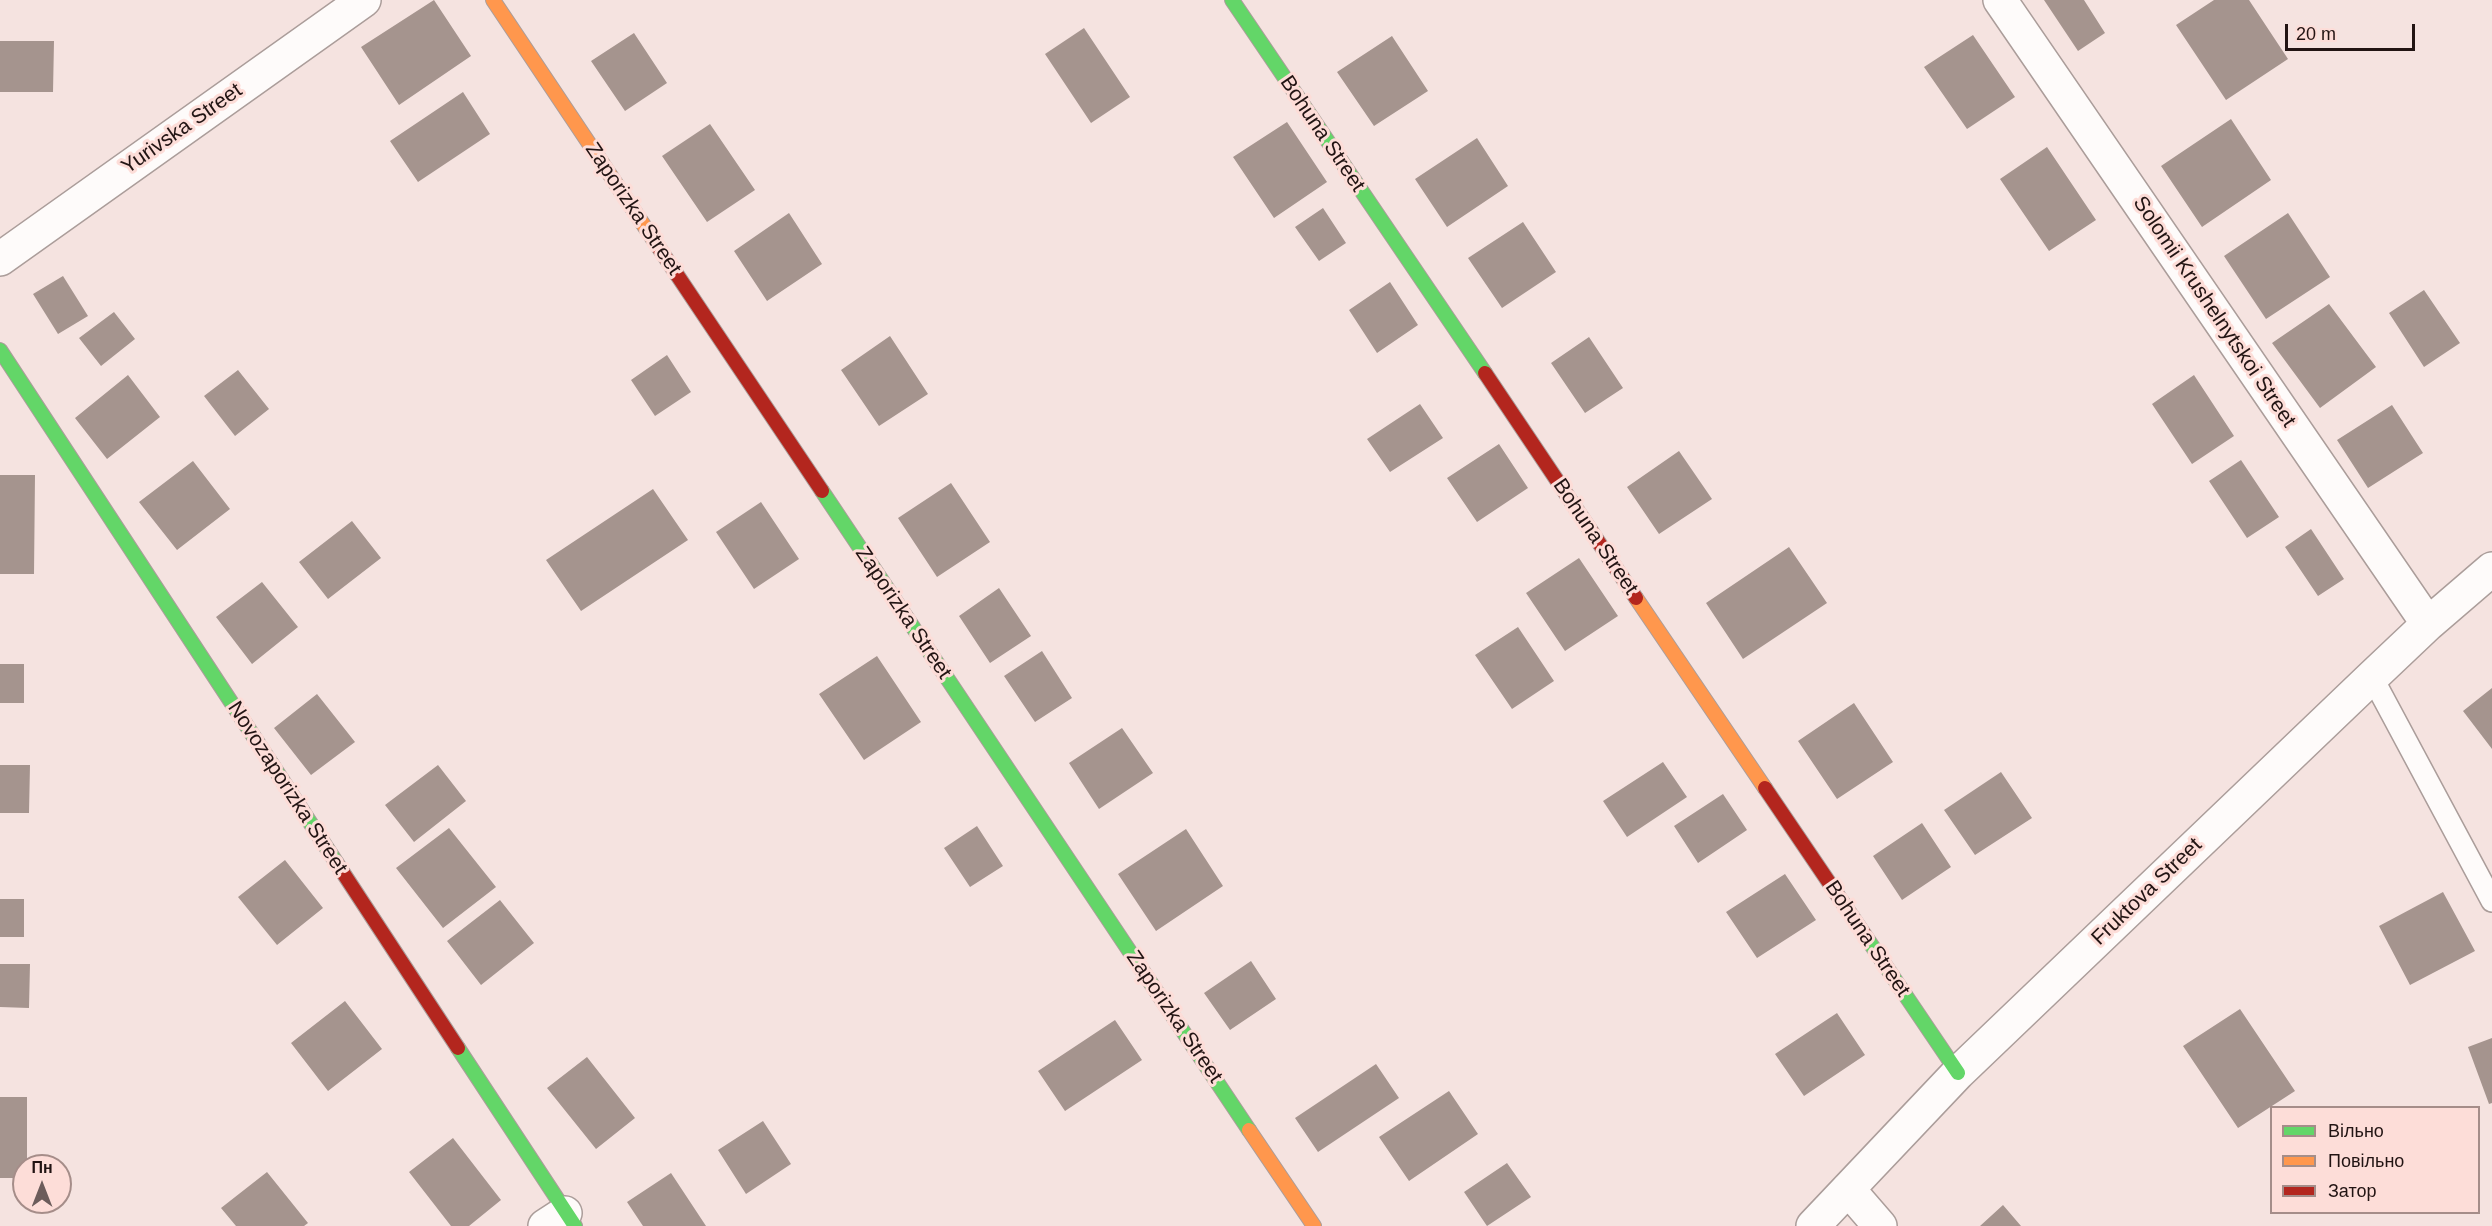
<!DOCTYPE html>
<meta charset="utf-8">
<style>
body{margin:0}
#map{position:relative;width:2492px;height:1226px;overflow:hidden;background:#f5e3e0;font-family:Helvetica,sans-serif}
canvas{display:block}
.legend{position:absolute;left:2270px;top:1106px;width:210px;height:108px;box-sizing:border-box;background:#fdddd8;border:2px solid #a58d89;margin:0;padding:8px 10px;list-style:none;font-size:18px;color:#221413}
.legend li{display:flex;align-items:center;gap:12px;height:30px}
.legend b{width:30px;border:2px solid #a58d89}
.north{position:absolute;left:12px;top:1154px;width:60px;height:60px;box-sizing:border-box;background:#fdddd8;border:2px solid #a58d89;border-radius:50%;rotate:0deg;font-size:16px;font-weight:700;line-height:24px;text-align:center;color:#221413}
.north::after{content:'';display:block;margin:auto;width:21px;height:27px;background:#6c5c5b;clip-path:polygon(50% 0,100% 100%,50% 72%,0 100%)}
.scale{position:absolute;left:2285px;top:24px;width:130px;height:27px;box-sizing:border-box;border:3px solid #221413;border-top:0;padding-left:8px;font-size:18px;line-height:21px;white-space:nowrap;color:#221413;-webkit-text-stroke:4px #fdddd8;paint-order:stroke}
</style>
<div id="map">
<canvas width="2492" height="1226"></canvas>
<ul class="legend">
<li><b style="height:8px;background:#63d668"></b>Вільно</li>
<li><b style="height:8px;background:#ff974d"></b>Повільно</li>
<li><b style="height:8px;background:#b3261e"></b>Затор</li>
</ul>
<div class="north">Пн</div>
<div class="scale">20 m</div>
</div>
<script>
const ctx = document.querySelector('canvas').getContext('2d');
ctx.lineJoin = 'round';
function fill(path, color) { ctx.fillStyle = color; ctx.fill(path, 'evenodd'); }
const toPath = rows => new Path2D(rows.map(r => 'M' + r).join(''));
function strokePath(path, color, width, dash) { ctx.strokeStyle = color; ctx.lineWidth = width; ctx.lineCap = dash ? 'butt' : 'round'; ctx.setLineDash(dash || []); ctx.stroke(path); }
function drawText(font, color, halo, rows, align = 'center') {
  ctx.font = font + ' Helvetica,sans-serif'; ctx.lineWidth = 6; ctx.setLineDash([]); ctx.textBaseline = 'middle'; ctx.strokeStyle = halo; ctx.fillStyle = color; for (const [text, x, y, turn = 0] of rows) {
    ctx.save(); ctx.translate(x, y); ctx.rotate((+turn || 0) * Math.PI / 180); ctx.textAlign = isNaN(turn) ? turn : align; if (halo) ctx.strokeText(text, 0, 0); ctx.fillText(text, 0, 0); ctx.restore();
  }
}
const building = toPath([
 [434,0,471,56,399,105,361,47],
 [2044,0,2084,0,2105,33,2078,51],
 [2214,0,2249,0,2288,59,2226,100,2176,25],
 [1084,28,1130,97,1091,123,1045,54],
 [634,33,667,83,625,111,591,61],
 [1973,35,2015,97,1967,129,1924,67],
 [1392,36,1428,91,1374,126,1337,72],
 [0,41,54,41,53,92,0,92],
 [463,92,490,134,418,182,390,141],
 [2231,119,2271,180,2202,227,2161,166],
 [1287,122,1327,182,1274,218,1233,157],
 [710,124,755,190,707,222,662,156],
 [1477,138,1508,186,1447,227,1415,179],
 [2047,147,2096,220,2049,251,2000,179],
 [1323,208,1346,243,1319,261,1295,227],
 [789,213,822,264,767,301,734,251],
 [2288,213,2330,277,2266,319,2224,256],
 [1523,222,1556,272,1502,308,1468,258],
 [63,276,88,316,58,334,33,294],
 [1390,282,1418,325,1377,353,1349,310],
 [2424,290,2460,343,2424,367,2389,313],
 [2329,304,2376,367,2320,408,2272,343],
 [114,312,135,339,101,366,79,338],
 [890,336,928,394,879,426,841,370],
 [1589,337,1623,388,1585,413,1551,363],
 [667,355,691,392,655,416,631,380],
 [238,370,269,409,235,436,204,396],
 [128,375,160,417,107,459,75,418],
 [2194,375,2234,436,2192,464,2152,404],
 [1420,404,1443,438,1390,472,1367,439],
 [2392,405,2423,453,2368,488,2337,440],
 [1499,444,1528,488,1477,522,1447,478],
 [1679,451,1712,499,1659,534,1627,487],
 [2241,460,2279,517,2247,538,2209,481],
 [193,461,230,509,177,550,139,502],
 [0,475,35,475,34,574,0,574],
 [951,483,990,542,937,577,898,518],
 [653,489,688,540,581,611,546,560],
 [761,502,799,559,754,589,716,532],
 [352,521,381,558,328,599,299,562],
 [2311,529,2344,579,2318,596,2285,547],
 [1789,547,1827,603,1743,659,1706,603],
 [1579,558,1618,616,1565,651,1526,593],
 [262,582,298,627,252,664,216,617],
 [999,588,1031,636,990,663,959,616],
 [1518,627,1554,681,1512,709,1475,655],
 [1042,651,1072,698,1035,722,1004,676],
 [877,656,921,722,864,760,819,694],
 [0,664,24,664,24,703,0,703],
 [2492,688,2492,749,2463,711],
 [317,694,355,742,311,775,274,728],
 [1854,703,1893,762,1837,799,1798,741],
 [1122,728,1153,773,1099,809,1069,763],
 [1663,762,1687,797,1627,837,1603,801],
 [0,765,30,765,29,813,0,813],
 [438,765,466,801,414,842,385,805],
 [2001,772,2032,818,1975,855,1944,810],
 [1723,794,1747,830,1698,863,1674,826],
 [1922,823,1951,867,1902,900,1873,856],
 [977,826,1003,866,970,887,944,848],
 [449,828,496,887,443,928,396,868],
 [1186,829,1223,886,1156,931,1118,874],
 [285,860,323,908,277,945,238,897],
 [1785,874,1816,920,1757,958,1726,912],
 [2443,892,2475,951,2410,985,2379,926],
 [0,899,24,899,24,937,0,937],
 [500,900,534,943,481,985,447,941],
 [1251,961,1276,999,1230,1030,1204,993],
 [0,964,30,964,29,1008,0,1007],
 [345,1001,382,1049,328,1091,291,1043],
 [2240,1009,2295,1091,2238,1128,2183,1046],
 [1837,1013,1865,1055,1804,1096,1775,1054],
 [1115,1020,1142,1060,1065,1111,1038,1071],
 [2492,1038,2492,1103,2489,1104,2468,1047],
 [587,1057,635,1118,596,1149,547,1088],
 [1376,1064,1399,1098,1318,1152,1295,1118],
 [1449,1091,1478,1134,1409,1181,1379,1137],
 [0,1097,27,1097,27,1166,24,1166,24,1178,0,1178],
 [763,1121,791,1164,746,1194,718,1150],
 [453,1138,501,1200,469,1226,451,1226,409,1172],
 [1507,1163,1531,1197,1487,1226,1464,1192],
 [267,1172,308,1223,304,1226,236,1226,221,1208],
 [671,1173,706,1226,643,1226,627,1202],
 [2003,1205,2021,1226,1980,1226]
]);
const lane = toPath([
 [2372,677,2492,901]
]);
const street = toPath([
 [2000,0,2428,624],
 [0,259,364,0],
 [1848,1189,1880,1226],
 [545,1226,565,1213],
 [1813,1226,1958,1073,2372,677,2428,624,2492,569]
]);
const fast = toPath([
 [1232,0,1485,373],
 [0,350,336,862],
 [822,491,1249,1130],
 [1866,937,1958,1073],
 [458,1048,575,1226]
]);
const slow = toPath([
 [493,0,653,239],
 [1636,598,1765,788],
 [1249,1130,1314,1226]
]);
const jam = toPath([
 [653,239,822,491],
 [1485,373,1636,598],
 [1765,788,1866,937],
 [336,862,458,1048]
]);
const streetNames = [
 ["Yurivska Street",182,129,-35],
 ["Bohuna Street",1322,134,56],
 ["Zaporizka Street",633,209,56],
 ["Solomii Krushelnytskoi Street",2214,312,56],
 ["Bohuna Street",1595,537,56],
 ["Zaporizka Street",903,613,56],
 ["Novozaporizka Street",287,788,57],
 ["Fruktova Street",2147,892,-44],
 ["Bohuna Street",1867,939,56],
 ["Zaporizka Street",1174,1017,56]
];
fill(building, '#a5948e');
strokePath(lane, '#ab9d9a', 24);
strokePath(street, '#ab9d9a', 36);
strokePath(fast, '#ab9d9a', 16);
strokePath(slow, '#ab9d9a', 16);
strokePath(jam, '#ab9d9a', 16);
strokePath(lane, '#fefbfa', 21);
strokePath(street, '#fefbfa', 33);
strokePath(fast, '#63d668', 14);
strokePath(slow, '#ff974d', 14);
strokePath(jam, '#b3261e', 14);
drawText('21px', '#221413', '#fdddd8', streetNames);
</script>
